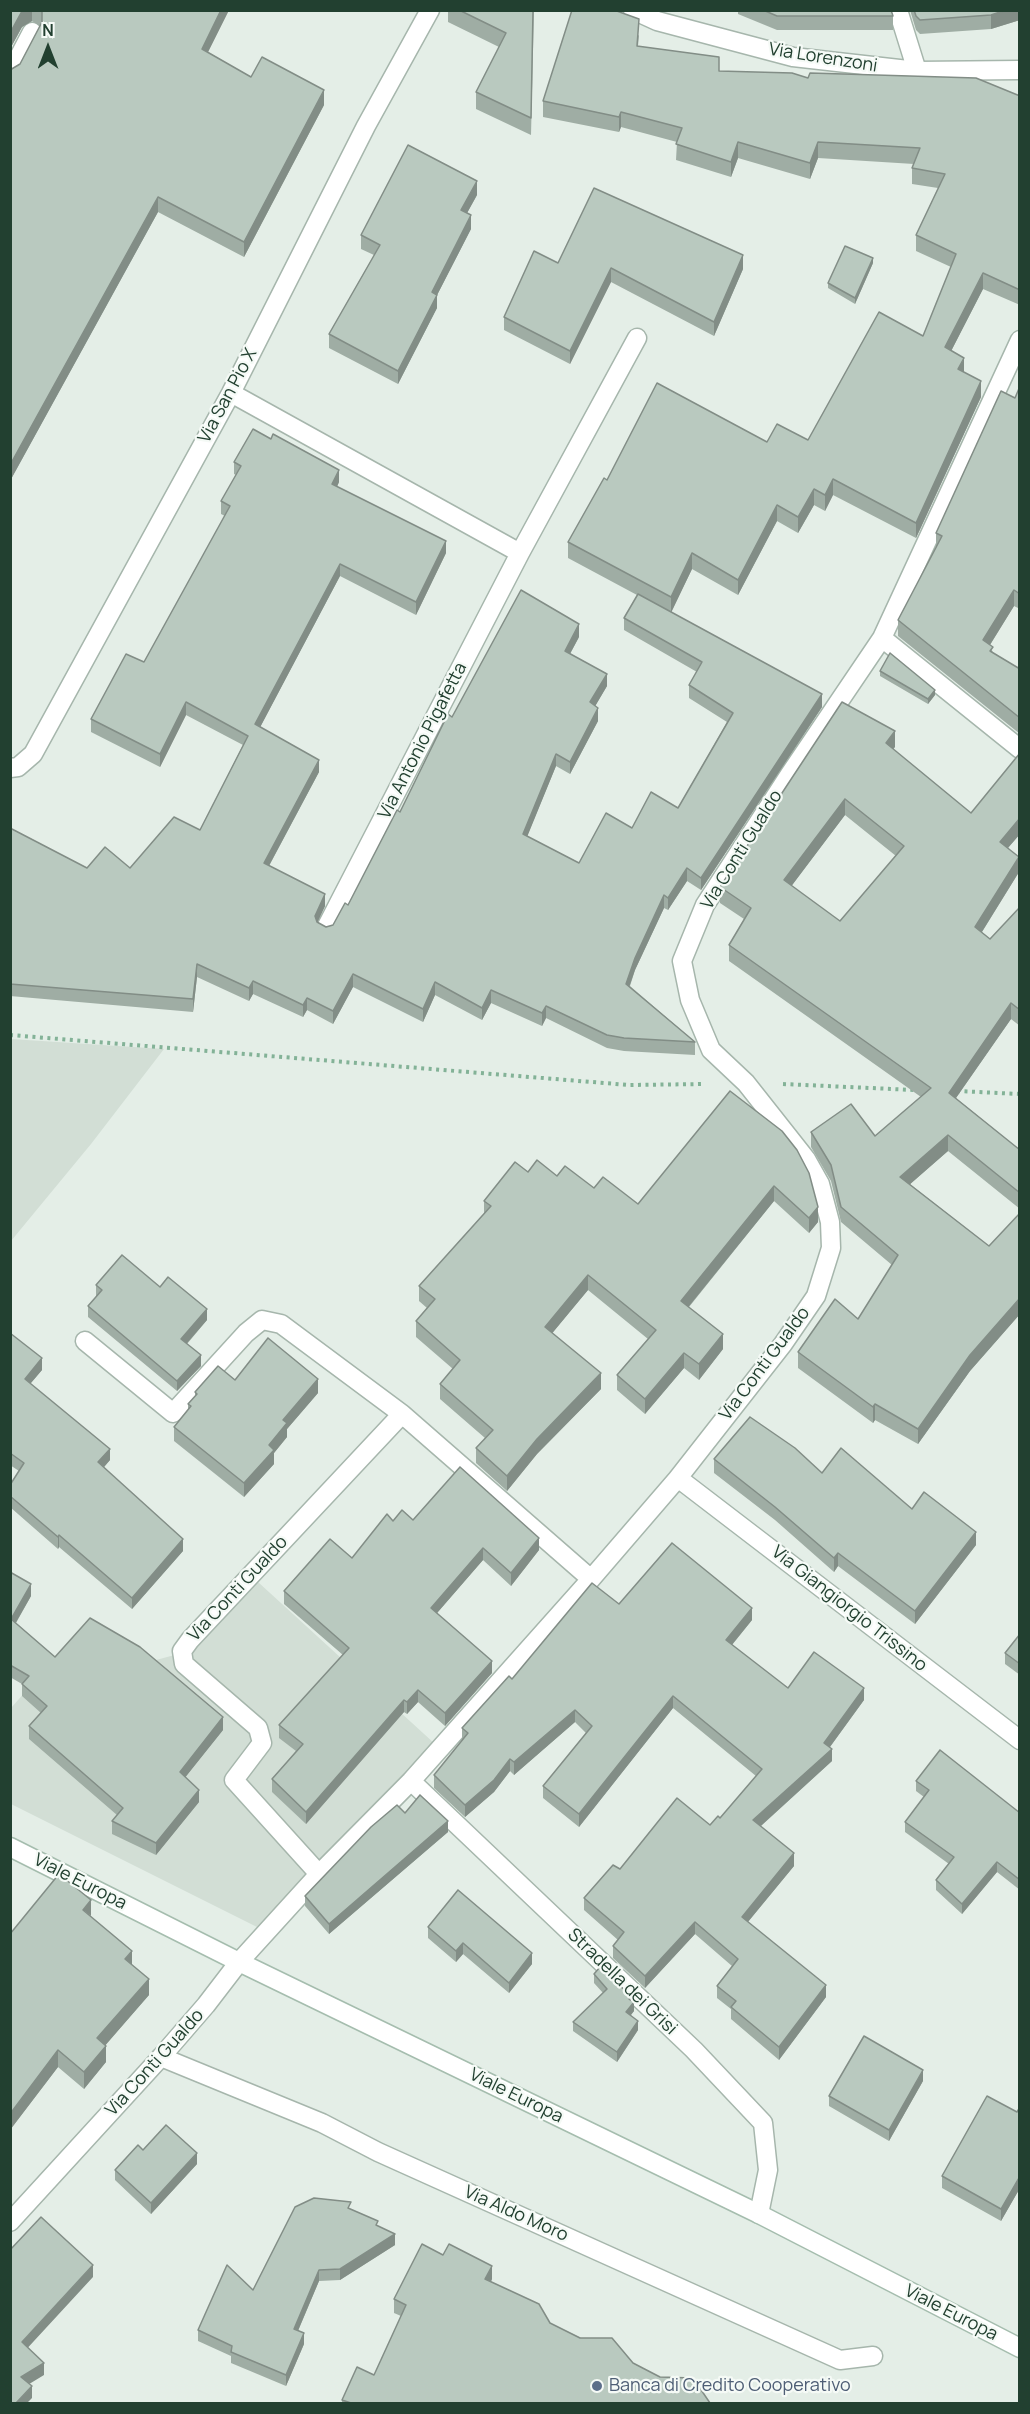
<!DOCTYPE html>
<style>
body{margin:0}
#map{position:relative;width:1030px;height:2414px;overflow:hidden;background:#e4eee7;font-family:Manrope,sans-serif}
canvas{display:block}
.frame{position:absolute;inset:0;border:12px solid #224030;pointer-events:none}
.north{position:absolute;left:18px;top:18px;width:60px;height:60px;-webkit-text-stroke:4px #f5faf6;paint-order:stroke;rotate:0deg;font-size:16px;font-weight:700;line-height:24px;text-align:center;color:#224030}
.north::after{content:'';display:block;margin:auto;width:21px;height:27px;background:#224030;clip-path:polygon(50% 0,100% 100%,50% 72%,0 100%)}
</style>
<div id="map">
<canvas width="1030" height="2414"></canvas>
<div class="frame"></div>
<div class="north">N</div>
</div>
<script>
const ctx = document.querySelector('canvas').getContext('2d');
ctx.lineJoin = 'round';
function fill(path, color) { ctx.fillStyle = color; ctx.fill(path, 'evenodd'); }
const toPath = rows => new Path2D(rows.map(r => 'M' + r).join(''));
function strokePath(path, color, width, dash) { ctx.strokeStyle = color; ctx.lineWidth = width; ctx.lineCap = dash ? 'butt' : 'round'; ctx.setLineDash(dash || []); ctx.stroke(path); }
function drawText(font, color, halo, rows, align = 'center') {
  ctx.font = font + ' Manrope,sans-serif'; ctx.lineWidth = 4.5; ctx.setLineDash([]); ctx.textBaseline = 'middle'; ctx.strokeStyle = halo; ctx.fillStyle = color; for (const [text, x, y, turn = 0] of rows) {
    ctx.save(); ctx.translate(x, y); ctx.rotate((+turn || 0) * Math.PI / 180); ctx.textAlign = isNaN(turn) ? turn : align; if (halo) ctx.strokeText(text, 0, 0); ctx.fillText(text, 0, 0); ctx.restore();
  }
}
const built = toPath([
 [11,1039,164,1049,91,1144,11,1241],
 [258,1582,435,1744,267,1932,11,1804,11,1708,49,1665,55,1670,97,1622,145,1663,193,1650]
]);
const path = toPath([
 [10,1035,629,1085,704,1084],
 [783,1084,914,1090],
 [957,1091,1020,1094]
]);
const street = toPath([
 [633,10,657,21,793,57,917,71,1020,70],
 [898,10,917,71],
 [10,74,32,32],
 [231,393,520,553],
 [882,638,1020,749],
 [10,768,18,767,33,754,231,393,366,126,430,10],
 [326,928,520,553,637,338],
 [85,1341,173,1413,246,1333,262,1320,281,1324,402,1414],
 [678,1478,1020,1740],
 [411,1781,694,2050,763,2123,768,2170,759,2214],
 [319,1874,234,1780,262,1743,258,1728,184,1664,182,1651,190,1640,402,1414,591,1579],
 [161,2057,322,2123,378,2152,840,2360,873,2356],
 [10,2222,161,2057,206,2005,239,1962,319,1874,411,1781,591,1579,678,1478,783,1344,816,1296,831,1248,830,1222,820,1184,806,1159,746,1083,711,1050,690,1000,682,961,705,905,790,774,882,638,1020,340]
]);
const secondary = toPath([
 [10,1847,239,1962,759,2214,1020,2348]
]);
const wall = toPath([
 [10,10,229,10,208,52,251,77,324,105,244,257,158,212,10,481,10,70,20,64,40,26,32,21,22,27,10,49],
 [448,10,534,10,531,135,476,109,476,92,499,47,448,22],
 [738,10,891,10,893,16,893,30,777,30,738,14],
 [910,10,1020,10,1020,20,991,29,920,34,916,30],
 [639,35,638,46,719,71,1020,96,1020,305,983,289,951,351,964,372,981,397,916,538,833,495,825,511,814,505,798,533,777,521,738,595,692,569,671,612,822,707,701,890,687,881,668,910,664,908,635,970,630,986,695,1042,695,1055,624,1051,607,1048,546,1018,542,1026,491,1003,482,1020,435,995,423,1022,353,987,333,1024,307,1010,303,1017,253,994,249,1001,197,977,193,1012,10,996,10,828,87,868,130,868,200,830,243,745,186,715,160,767,91,732,91,719,144,662,225,516,221,514,221,501,236,475,234,474,234,462,339,482,337,487,446,553,416,615,340,576,260,727,319,772,269,866,325,906,317,922,326,927,333,925,348,905,452,717,579,637,570,654,607,686,595,706,598,721,570,774,556,766,527,836,579,863,632,828,678,808,727,722,689,698,689,685,697,672,624,630,624,618,637,595,568,558,568,542,607,480,767,442,808,440,923,336,951,267,916,251,916,235,938,188,912,184,912,168,914,164,818,158,810,179,738,158,731,177,676,160,677,142,621,127,619,132,543,117,543,101],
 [477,195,467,213,471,229,437,295,437,308,398,384,329,348,329,334,374,255,361,249,361,235],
 [558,263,743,269,714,336,611,282,570,364,504,330,504,317],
 [873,263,855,304,828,288,828,283],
 [1020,386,1020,609,1014,606,990,645,993,653,1020,669,1020,734,898,636,898,620,936,548,936,533,1015,398],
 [880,671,935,695,928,704,880,676],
 [895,747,893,749,971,813,1020,753,1020,834,1008,848,1019,872,982,932,990,939,1020,907,1020,1026,1011,1019,956,1098,1020,1150,1020,1209,948,1151,910,1184,989,1246,1020,1213,1020,1314,970,1371,918,1444,875,1420,873,1423,798,1368,798,1352,858,1319,892,1265,841,1222,831,1181,811,1147,811,1132,875,1136,921,1097,729,961,729,945,744,919,720,903,720,887],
 [845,815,896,856,840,921,791,886],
 [730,1091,818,1222,809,1233,774,1201,689,1307,723,1349,699,1380,684,1368,645,1414,617,1390,617,1375,648,1339,588,1290,552,1333,601,1389,537,1454,507,1491,476,1463,476,1448,485,1438,440,1399,440,1384,453,1369,416,1337,416,1321,427,1308,419,1301,419,1286,484,1214,484,1201,528,1172,557,1176,638,1204],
 [96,1285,160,1287,207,1320,187,1344,201,1366,177,1391,88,1317,88,1306,96,1297],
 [10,1333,42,1370,30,1384,110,1460,104,1467,183,1551,132,1609,59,1547,58,1549,10,1507,10,1485,19,1471,10,1465],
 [235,1380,318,1393,287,1429,287,1437,274,1453,274,1464,244,1497,174,1441,174,1427,188,1410,188,1404,195,1396,195,1392],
 [714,1459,822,1473,912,1509,976,1545,915,1624,838,1566,834,1572,775,1520,714,1473],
 [413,1520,539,1550,511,1586,483,1560,437,1613,492,1673,445,1726,418,1702,407,1714,404,1712,306,1824,272,1792,272,1779,296,1751,279,1738,279,1725,343,1655,284,1604,284,1591,352,1558,393,1521],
 [10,1572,31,1596,16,1623,55,1657,223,1730,185,1777,199,1802,156,1855,112,1834,112,1821,117,1815,29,1739,29,1726,41,1713,22,1696,22,1684,10,1677],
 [619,1604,752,1620,732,1645,788,1688,864,1700,830,1747,832,1761,761,1826,794,1866,748,1922,826,1997,779,2060,731,2019,731,2009,717,1998,717,1986,732,1966,695,1934,645,1988,613,1958,613,1946,618,1940,584,1910,584,1898,620,1869,710,1825,720,1818,756,1776,673,1708,579,1827,543,1798,543,1786,586,1733,575,1722,514,1775,510,1771,494,1792,465,1817,434,1788,434,1775,462,1741,462,1728,512,1679],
 [1020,1634,1020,1675,1005,1664,1005,1653],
 [916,1781,1020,1813,1020,1890,997,1872,962,1914,936,1890,936,1880,949,1864,905,1832,905,1822,924,1797,916,1791],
 [405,1813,448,1832,329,1934,305,1906,305,1896],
 [91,1917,132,1965,149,1995,105,2045,106,2062,84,2089,58,2067,10,2130],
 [428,1927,532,1964,509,1993,463,1954,456,1962,428,1938],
 [594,1974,631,2000,634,2011,631,2015,638,2030,617,2062,573,2031,573,2022,603,1993,594,1983],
 [923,2081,889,2141,829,2106,829,2096],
 [1020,2107,1020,2188,1001,2221,942,2188,942,2176,1017,2112],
 [143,2150,197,2164,151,2214,115,2180,115,2170],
 [351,2209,378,2226,395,2245,340,2280,319,2281,298,2331,304,2344,286,2386,231,2363,231,2356,198,2341,198,2330,253,2290],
 [443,2255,492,2279,491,2282,550,2323,633,2363,710,2403,342,2403,342,2400,374,2375,401,2316,394,2313,394,2299]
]);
const shadedWall = toPath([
 [24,10,32,10,32,21,22,27,10,49,10,33,22,11],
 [221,10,229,10,202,64,202,49],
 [1006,10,1020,10,1020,20,991,29,991,15],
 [324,90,324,105,244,257,244,242],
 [621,112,621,127,619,132,619,117],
 [738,142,738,158,731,177,731,162],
 [818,142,818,158,810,179,810,163],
 [477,181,477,195,461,224,461,210],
 [158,197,158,212,10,481,10,465],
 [471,215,471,229,432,305,432,292],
 [743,255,743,269,714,336,714,322],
 [873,258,873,263,855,304,855,298],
 [611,268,611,282,570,364,570,351],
 [983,273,983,289,945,363,945,347],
 [437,295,437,308,398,384,398,371],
 [964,358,964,373,958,369],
 [981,381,981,397,916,538,916,523],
 [339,470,339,482,332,497,332,484],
 [833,479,833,495,825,511,825,495],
 [814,489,814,505,798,533,798,517],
 [777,505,777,521,738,595,738,580],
 [446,541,446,553,416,615,416,602],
 [692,553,692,569,671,613,671,597],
 [340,564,340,576,255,737,255,724],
 [1014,590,1014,606,983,656,983,640],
 [579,624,579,637,565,663,565,651],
 [607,674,607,686,590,715,590,702],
 [935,690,935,695,928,704,928,699],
 [822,694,822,707,701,890,701,878],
 [186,702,186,715,160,767,160,754],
 [598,708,598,721,570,774,570,762],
 [895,731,895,747,886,759,886,743],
 [556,754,556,766,523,847,523,834],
 [319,760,319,772,264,875,264,863],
 [845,799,845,815,784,896,784,880],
 [1020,818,1020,834,1000,857,1000,842],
 [1019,857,1019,872,975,943,975,927],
 [687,868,687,881,668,910,668,898],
 [325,894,325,906,315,928,315,916],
 [664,895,664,908,635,970,626,996,626,984,635,958],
 [197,964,197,977,193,1012,193,999],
 [353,974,353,987,333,1024,333,1011],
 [253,981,253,994,249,1001,249,988],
 [435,982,435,995,423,1022,423,1009],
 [491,990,491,1003,482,1020,482,1008],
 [307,998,307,1010,303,1017,303,1005],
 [1011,1003,1011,1019,949,1108,949,1093],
 [546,1006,546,1018,542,1026,542,1013],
 [948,1135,948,1151,900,1193,900,1177],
 [774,1186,774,1201,681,1316,681,1301],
 [818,1207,818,1222,809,1233,809,1218],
 [588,1275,588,1290,545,1342,545,1327],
 [1020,1298,1020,1314,970,1371,918,1444,918,1429,970,1355],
 [207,1309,207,1320,181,1350,181,1339],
 [723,1334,723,1349,699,1380,699,1364],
 [684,1353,684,1368,645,1414,645,1399],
 [201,1355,201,1366,177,1391,177,1381],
 [42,1358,42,1370,25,1390,25,1379],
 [601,1373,601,1389,537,1454,507,1491,507,1476,537,1439],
 [318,1379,318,1393,287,1429,287,1437,274,1453,274,1464,244,1497,244,1483,269,1445,283,1420],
 [875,1404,875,1420,873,1423,873,1407],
 [110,1449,110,1460,98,1474,98,1462],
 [976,1532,976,1545,915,1624,915,1611],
 [59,1535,59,1547,58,1549,58,1537],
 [539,1538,539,1550,511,1586,511,1573],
 [183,1539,183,1551,132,1609,132,1598],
 [483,1548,483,1560,431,1620,431,1608],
 [838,1553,838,1566,834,1572,834,1558],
 [31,1584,31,1596,11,1631,11,1619],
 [752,1608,752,1620,726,1652,726,1640],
 [492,1661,492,1673,445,1726,445,1713],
 [864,1688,864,1700,824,1755,824,1743],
 [418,1690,418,1702,407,1714,407,1702],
 [673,1696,673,1708,579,1827,579,1814],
 [404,1700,404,1712,306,1824,306,1812],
 [575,1710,575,1722,514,1775,514,1762],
 [223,1717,223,1730,180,1784,180,1772],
 [832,1749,832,1761,753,1833,753,1820],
 [510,1759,510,1771,494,1792,465,1817,465,1805],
 [199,1790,199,1802,156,1855,156,1843],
 [448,1821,448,1832,329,1934,329,1924],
 [794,1853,794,1866,742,1929,742,1917],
 [997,1862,997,1872,962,1914,962,1904],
 [91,1900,91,1916,83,1910],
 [695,1922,695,1934,645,1988,645,1976],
 [463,1943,463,1954,456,1962,456,1951],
 [132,1951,132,1967,125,1959],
 [532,1953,532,1964,509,1993,509,1983],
 [149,1979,149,1995,97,2055,97,2038],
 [826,1985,826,1997,779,2060,779,2047],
 [634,2002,634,2011,626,2021,626,2012],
 [638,2021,638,2030,617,2062,617,2052],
 [106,2046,106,2062,84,2089,84,2072],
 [58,2050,58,2067,10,2130,10,2114],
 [923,2070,923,2081,889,2141,889,2130],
 [197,2153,197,2164,151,2214,151,2203],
 [1020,2176,1020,2188,1001,2221,1001,2209],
 [395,2234,395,2245,340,2280,340,2269],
 [93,2265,93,2277,22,2354,22,2342],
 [492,2266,492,2279,485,2293,485,2279],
 [319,2270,319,2281,294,2340,294,2329],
 [304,2333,304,2344,286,2386,286,2375],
 [44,2363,44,2375,21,2389,21,2377],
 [32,2386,32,2398,27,2403,16,2403]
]);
const building = toPath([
 [10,10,24,10,22,11,10,33,10,10],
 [41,10,221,10,202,49,251,77,262,57,324,90,244,242,158,197,10,465,10,70,20,64,42,22,42,11,41,10],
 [459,10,533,10,531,118,476,92,506,33,459,10],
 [572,10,614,10,639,19,637,46,719,57,719,71,792,73,808,78,810,73,976,78,1020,96,1020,290,983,273,945,347,964,358,958,369,981,381,916,523,833,479,825,495,814,489,798,517,777,505,738,580,692,553,671,597,568,542,604,478,607,480,657,383,767,442,777,424,808,440,879,312,923,336,956,254,916,235,945,174,912,168,920,148,818,142,810,163,738,142,731,162,676,144,682,128,621,112,619,117,543,101,572,10],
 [763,10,891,10,893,16,777,16,763,10],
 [914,10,1006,10,991,15,920,20,916,16,914,10],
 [408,145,477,181,461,210,471,215,432,292,437,295,398,371,329,334,380,245,361,235,408,145],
 [594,188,743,255,714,322,611,268,570,351,504,317,534,251,558,263,594,188],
 [845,246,873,258,855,298,828,283,845,246],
 [1020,386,1020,594,1014,590,983,640,993,647,990,651,1020,669,1020,718,898,620,942,536,936,533,1001,391,1015,398,1020,386],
 [253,429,271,439,273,434,339,470,332,484,446,541,416,602,340,564,255,724,319,760,264,863,325,894,315,916,317,922,326,927,333,925,345,903,348,905,397,810,400,812,448,714,452,717,521,590,579,624,565,651,607,674,590,702,598,708,570,762,556,754,523,834,579,863,606,813,632,828,651,792,678,808,733,713,689,685,702,662,624,618,638,594,822,694,701,878,687,868,668,898,664,895,635,958,626,984,695,1042,624,1038,607,1035,546,1006,542,1013,491,990,482,1008,435,982,423,1009,353,974,333,1011,307,998,303,1005,253,981,249,988,197,964,193,999,10,984,10,828,87,868,105,847,130,868,174,817,200,830,248,736,186,702,160,754,91,719,126,654,144,662,230,506,221,501,241,466,234,462,253,429],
 [890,653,935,690,928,699,880,671,890,653],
 [842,702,895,731,886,743,971,813,1020,753,1020,818,1000,842,1019,857,975,927,990,939,1020,907,1020,1010,1011,1003,949,1093,1020,1150,1020,1193,948,1135,900,1177,989,1246,1020,1213,1020,1298,970,1355,918,1429,875,1404,873,1407,798,1352,835,1299,858,1319,898,1255,841,1207,831,1165,811,1132,851,1104,875,1136,931,1088,729,945,751,908,720,887,842,702],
 [845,799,904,846,840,921,784,880,845,799],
 [730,1091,782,1131,797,1150,809,1173,818,1207,809,1218,774,1186,681,1301,723,1334,699,1364,684,1353,645,1399,617,1375,656,1330,588,1275,545,1327,601,1373,537,1439,507,1476,476,1448,493,1430,440,1384,460,1360,416,1321,435,1299,419,1286,491,1206,484,1201,515,1162,528,1172,537,1160,557,1176,565,1166,594,1188,603,1177,638,1204,730,1091],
 [122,1255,160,1287,168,1277,207,1309,181,1339,201,1355,177,1381,88,1306,102,1290,96,1285,122,1255],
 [10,1333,42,1358,25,1379,110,1449,98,1462,183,1539,132,1598,59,1535,58,1537,10,1496,10,1485,24,1463,10,1453,10,1333],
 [268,1338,318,1379,283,1420,287,1423,269,1445,274,1450,244,1483,174,1427,191,1406,188,1404,197,1394,195,1392,218,1366,235,1380,268,1338],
 [750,1417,795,1448,822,1473,841,1448,912,1509,924,1492,976,1532,915,1611,838,1553,834,1558,775,1507,714,1459,750,1417],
 [460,1467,539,1538,511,1573,483,1548,431,1608,492,1661,445,1713,418,1690,407,1702,404,1700,306,1812,272,1779,303,1744,279,1725,349,1648,284,1591,330,1539,352,1558,387,1514,393,1521,402,1510,413,1520,460,1467],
 [672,1543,752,1608,726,1640,788,1688,814,1652,864,1688,824,1743,832,1749,753,1820,794,1853,742,1917,826,1985,779,2047,731,2007,736,2001,717,1986,738,1959,695,1922,645,1976,613,1946,624,1932,584,1898,613,1865,620,1869,677,1798,710,1825,718,1816,720,1818,762,1769,673,1696,579,1814,543,1786,592,1726,575,1710,514,1762,510,1759,494,1780,465,1805,434,1775,468,1733,462,1728,509,1676,512,1679,592,1583,619,1604,672,1543],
 [10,1572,31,1584,11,1619,55,1657,90,1618,140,1647,223,1717,180,1772,199,1790,156,1843,112,1821,123,1808,29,1726,47,1706,22,1684,29,1676,10,1665,10,1572],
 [1020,1634,1020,1664,1005,1653,1020,1634],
 [940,1750,1020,1813,1020,1880,997,1862,962,1904,936,1880,954,1857,905,1822,929,1790,916,1781,940,1750],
 [420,1795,448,1821,329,1924,305,1896,371,1827,397,1805,405,1813,420,1795],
 [59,1874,91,1900,83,1910,132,1951,125,1959,149,1979,97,2038,106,2046,84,2072,58,2050,10,2114,10,1934,59,1874],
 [458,1890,532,1953,509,1983,463,1943,456,1951,428,1927,458,1890],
 [600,1967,631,1996,629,1999,634,2002,626,2012,638,2021,617,2052,573,2022,607,1989,594,1974,600,1967],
 [864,2036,923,2070,889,2130,829,2096,864,2036],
 [987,2096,1017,2112,1020,2107,1020,2176,1001,2209,942,2176,987,2096],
 [166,2125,197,2153,151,2203,115,2170,138,2145,143,2150,166,2125],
 [314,2198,351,2202,348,2208,378,2221,376,2225,395,2234,340,2269,319,2270,294,2329,304,2333,286,2375,231,2352,232,2346,198,2330,227,2265,253,2290,295,2207,314,2198],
 [41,2217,93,2265,22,2342,44,2363,21,2377,32,2386,16,2403,10,2403,10,2250,41,2217],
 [422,2244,443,2255,449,2244,492,2266,485,2279,539,2304,550,2323,580,2338,612,2338,633,2363,660,2377,693,2378,710,2403,351,2403,342,2400,357,2367,374,2375,406,2305,394,2299,422,2244]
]);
const markers = [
 [597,2386,6,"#5c6f8a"]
];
const streetNames = [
 ["Via Lorenzoni",823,58,9],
 ["Via San Pio X",228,396,-62],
 ["Via Antonio Pigafetta",423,741,-63],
 ["Via Conti Gualdo",742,850,-58],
 ["Via Conti Gualdo",765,1364,-53],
 ["Via Conti Gualdo",238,1589,-47],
 ["Via Giangiorgio Trissino",849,1609,38],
 ["Viale Europa",80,1882,27],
 ["Stradella dei Grisi",622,1982,44],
 ["Via Conti Gualdo",155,2063,-48],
 ["Viale Europa",516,2096,26],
 ["Via Aldo Moro",516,2214,24],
 ["Viale Europa",951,2313,27]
];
const serviceNames = [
 ["Banca di Credito Cooperativo",609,2386]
];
fill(built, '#d2ded5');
strokePath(street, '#a6b6ac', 21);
strokePath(secondary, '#a5bdae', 21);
strokePath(path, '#83b297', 4, [3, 4.5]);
strokePath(street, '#fff', 18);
strokePath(secondary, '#fff', 18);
fill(wall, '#9fada4');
fill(shadedWall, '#828d86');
fill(building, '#b9c9bf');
strokePath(building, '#828d86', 1.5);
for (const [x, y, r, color] of markers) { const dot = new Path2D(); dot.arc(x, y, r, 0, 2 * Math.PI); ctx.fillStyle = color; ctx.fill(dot); strokePath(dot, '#f5faf6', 2); }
drawText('18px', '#224030', '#f5faf6', streetNames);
drawText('18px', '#4e5e75', '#f5faf6', serviceNames, 'left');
</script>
